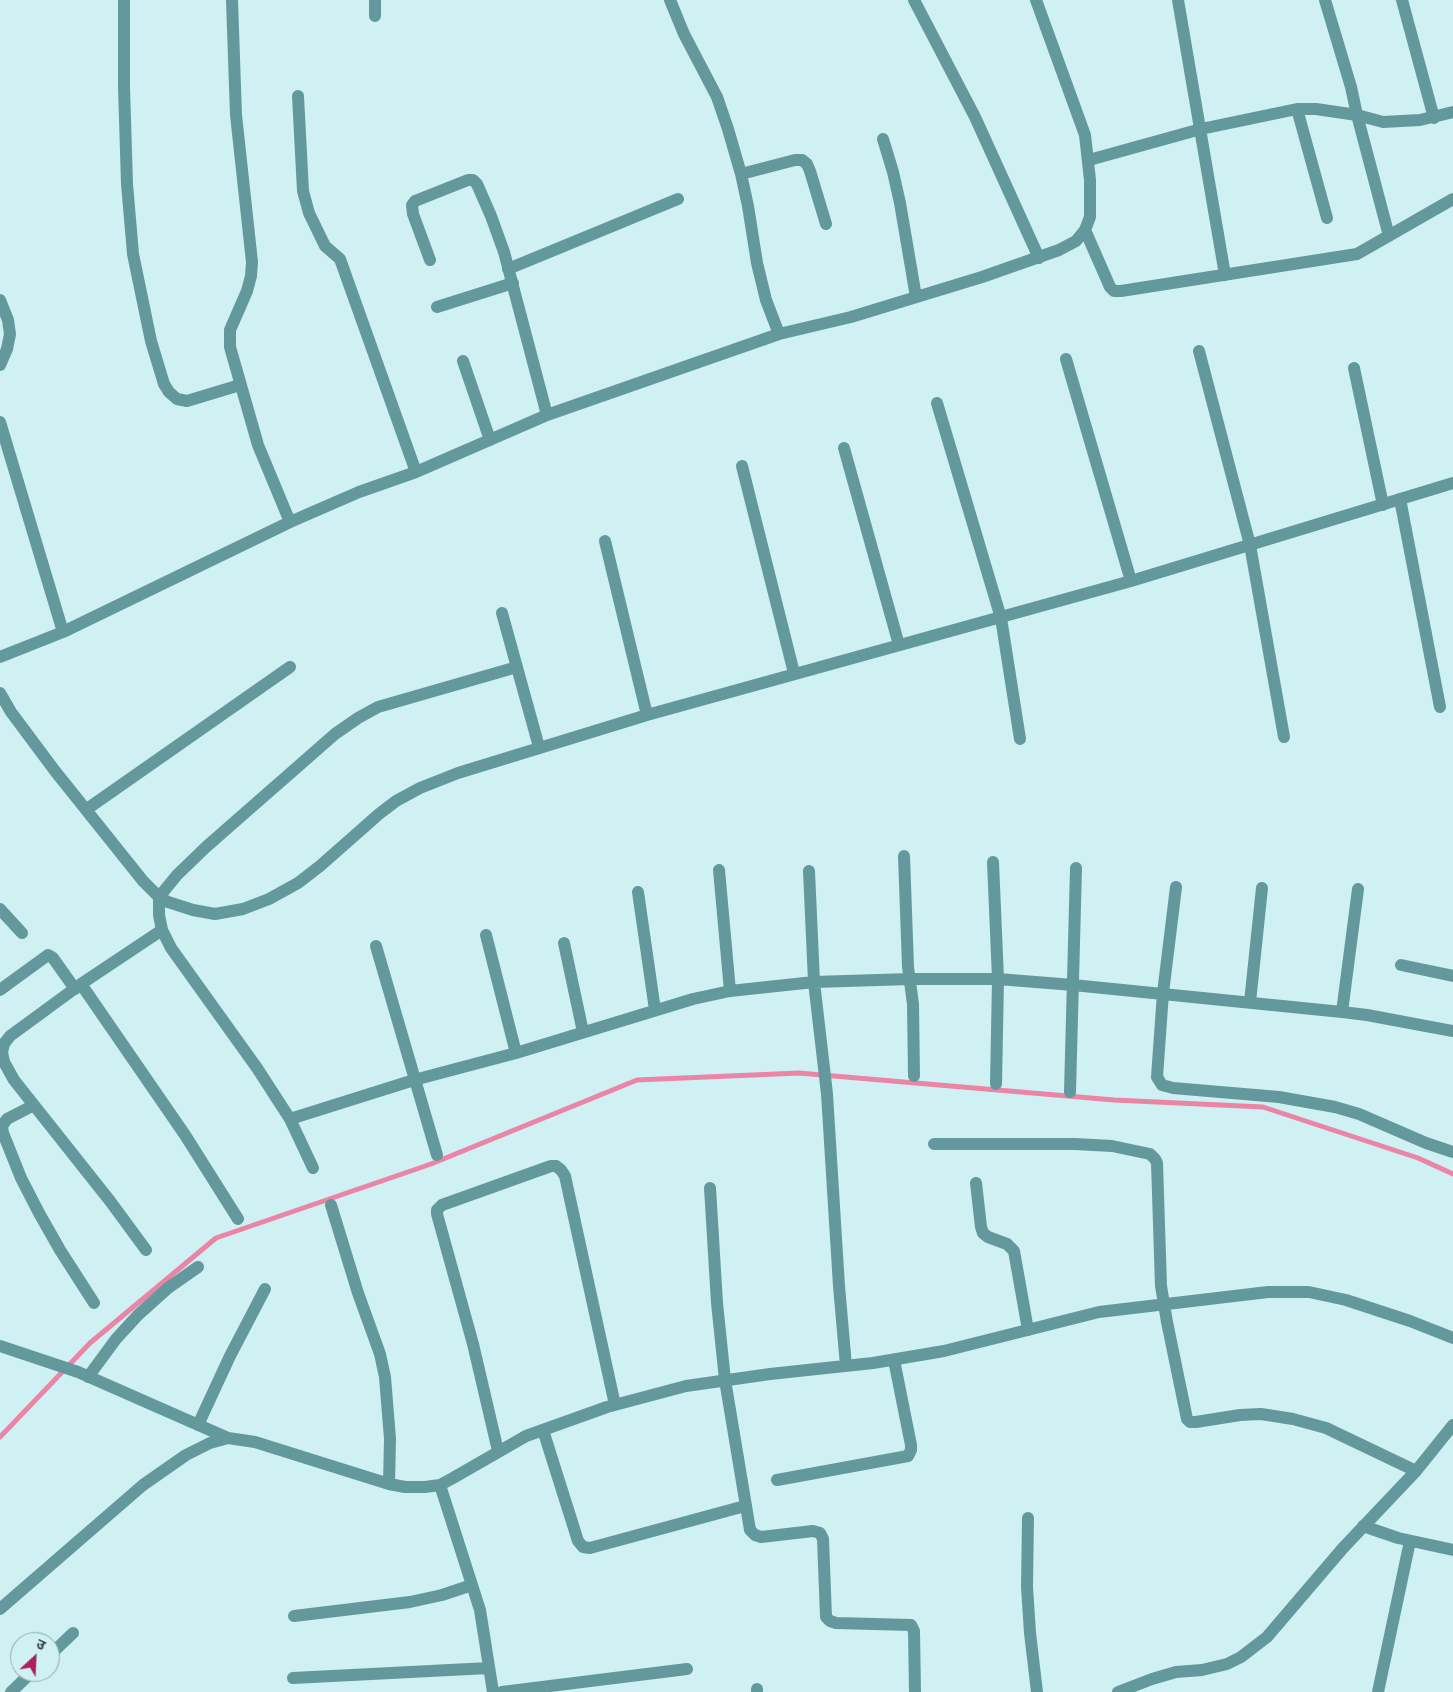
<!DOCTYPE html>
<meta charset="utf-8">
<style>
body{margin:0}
#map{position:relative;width:1453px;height:1692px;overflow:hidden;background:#cff1f3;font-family:"DM Sans","Noto Sans Devanagari",sans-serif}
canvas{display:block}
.north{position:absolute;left:10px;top:1632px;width:50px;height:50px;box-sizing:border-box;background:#cff1f3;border:1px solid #90aaab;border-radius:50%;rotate:25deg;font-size:14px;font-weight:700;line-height:20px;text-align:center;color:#324040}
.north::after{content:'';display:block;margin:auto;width:18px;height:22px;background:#ac1f5c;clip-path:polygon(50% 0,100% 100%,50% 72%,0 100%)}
</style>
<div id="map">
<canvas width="1453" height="1692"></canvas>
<div class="north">उ</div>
</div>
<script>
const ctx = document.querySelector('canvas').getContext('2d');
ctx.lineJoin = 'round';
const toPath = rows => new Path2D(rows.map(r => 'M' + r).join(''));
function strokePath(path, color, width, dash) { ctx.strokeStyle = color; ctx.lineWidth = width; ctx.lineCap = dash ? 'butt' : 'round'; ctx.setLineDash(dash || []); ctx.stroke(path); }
const stream = toPath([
 [0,1437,90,1343,216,1238,431,1164,637,1080,799,1073,1114,1100,1263,1107,1418,1158,1453,1174]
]);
const minor = toPath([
 [124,0,124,87,127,184,133,254,151,341,164,384,169,392,177,399,187,401,240,385],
 [232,0,236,115,252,262,251,276,247,291,230,330,230,347,258,445,290,522],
 [670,0,684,34,717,97,728,129,741,174,748,206,757,263,766,300,779,334],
 [914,0,975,117,1039,258],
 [1178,0,1225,275],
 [1325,0,1351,87,1357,115,1389,236],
 [1402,0,1434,118],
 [375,16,375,0],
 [298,96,303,191,309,213,325,246,340,259,416,472],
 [1297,109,1327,218],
 [883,139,893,172,900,203,916,297],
 [1089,160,1201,129,1297,109,1316,109,1357,115,1383,122,1420,120,1453,112],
 [741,174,795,160,802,160,807,164,810,171,826,224],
 [1085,230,1110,287,1114,291,1121,291,1357,254,1453,199],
 [430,260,413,214,412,205,415,201,468,180,473,180,477,184,491,216,504,252,547,415],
 [508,269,678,199],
 [0,300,8,320,10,334,7,349,0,365],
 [437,307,513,283],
 [1199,351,1250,545,1284,737],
 [1066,359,1131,581],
 [463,361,490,440],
 [1354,368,1383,505],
 [937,403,1001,618,1020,739],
 [0,422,63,632],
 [844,448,899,645],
 [742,466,794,673],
 [1400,499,1440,707],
 [605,541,647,715],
 [502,613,539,747],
 [0,657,63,632,290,522,359,492,416,472,547,415,779,334,851,317,982,277,1059,250,1076,241,1085,230,1090,217,1090,180,1085,135,1036,0],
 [0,693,11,712,55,771,143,881,159,897,168,902,193,910,215,914,243,909,269,899,298,883,320,866,379,814,396,801,420,788,458,773,647,715,1131,581,1453,483],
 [87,809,290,667],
 [904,856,908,967,913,1004,914,1076],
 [993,862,998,979,996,1084],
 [719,870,730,991],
 [809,871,814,982,827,1094,839,1286,846,1366],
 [1176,887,1163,993,1157,1077,1162,1085,1173,1088,1279,1097,1335,1107,1359,1114,1426,1143,1453,1152],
 [638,892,655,1010],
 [0,909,22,933],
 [486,935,516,1053],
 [564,943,583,1032],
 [376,946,437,1155],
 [1401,965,1453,976],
 [81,984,185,1135,238,1219],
 [0,990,48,955,53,958,75,989],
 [1250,1002,1262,888],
 [1342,1012,1358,889],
 [1070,1092,1076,868],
 [34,1105,7,1119,2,1126,3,1133,21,1178,39,1213,60,1250,94,1303],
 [290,1119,414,1080,516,1053,693,999,730,991,814,982,910,979,998,979,1073,985,1342,1012,1367,1015,1453,1031],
 [934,1144,1075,1144,1112,1146,1150,1154,1155,1159,1157,1163,1161,1286,1167,1322,1187,1419,1190,1422,1196,1422,1240,1415,1261,1414,1293,1419,1326,1428,1416,1471],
 [313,1168,290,1119,257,1068,171,948,162,930,159,915,159,897,177,875,206,847,335,734,358,718,378,707,517,667],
 [976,1183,981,1227,983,1233,988,1237,1007,1244,1014,1251,1028,1330],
 [710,1188,717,1303,725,1380,750,1530,755,1535,761,1537,813,1531,820,1533,823,1539,826,1617,830,1621,836,1623,911,1625,914,1631,915,1692],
 [331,1205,358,1293,380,1354,385,1377,390,1439,389,1484],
 [146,1250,110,1201,14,1080,4,1062,2,1052,4,1044,10,1036,81,984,162,930],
 [0,1346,78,1372,228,1438],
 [88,1377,116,1339,138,1315,168,1288,198,1267],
 [198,1425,230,1356,265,1289],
 [543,1430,578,1541,583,1547,590,1548,745,1506],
 [498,1451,473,1344,437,1214,437,1210,442,1205,551,1166,556,1166,561,1170,565,1176,615,1405],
 [777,1480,908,1456,911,1450,911,1445,894,1360],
 [440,1485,480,1610,493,1692],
 [1028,1518,1027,1587,1030,1633,1037,1692],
 [1363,1526,1398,1538,1453,1550],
 [0,1609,143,1485,186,1455,210,1443,228,1438,255,1442,389,1484,405,1487,425,1487,440,1485,453,1478,526,1436,607,1407,686,1386,770,1374,873,1363,944,1351,1099,1312,1268,1292,1309,1292,1346,1300,1410,1321,1453,1338],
 [294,1616,410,1602,442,1595,472,1585],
 [50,1655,73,1633],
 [293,1678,489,1668],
 [757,1689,757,1692],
 [11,1692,32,1672],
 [502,1692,687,1669],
 [1118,1692,1152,1679,1176,1672,1202,1670,1227,1664,1241,1657,1267,1637,1343,1548,1416,1471,1453,1425],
 [1378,1692,1410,1541]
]);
strokePath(stream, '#ea85a5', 5);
strokePath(minor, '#63999d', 12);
</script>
